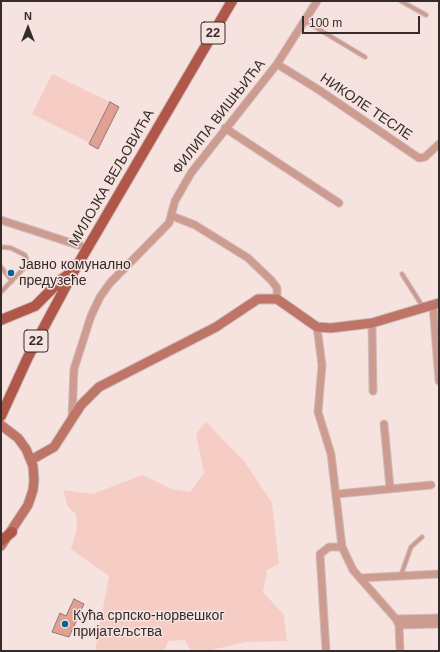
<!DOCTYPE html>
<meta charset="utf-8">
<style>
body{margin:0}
#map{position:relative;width:440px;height:652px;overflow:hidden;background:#f6e3df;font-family:Arial,sans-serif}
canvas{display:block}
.frame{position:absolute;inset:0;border:2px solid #332c2a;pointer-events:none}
.north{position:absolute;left:8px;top:8px;width:40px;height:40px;-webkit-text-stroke:3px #f6e3df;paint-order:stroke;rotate:0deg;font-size:11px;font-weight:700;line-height:16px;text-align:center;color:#332c2a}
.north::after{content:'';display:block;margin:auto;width:14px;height:18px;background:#332c2a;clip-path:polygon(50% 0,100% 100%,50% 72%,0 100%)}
.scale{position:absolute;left:302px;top:16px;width:118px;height:18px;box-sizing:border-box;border:2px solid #332c2a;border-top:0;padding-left:5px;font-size:12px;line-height:14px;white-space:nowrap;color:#332c2a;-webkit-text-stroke:3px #f6e3df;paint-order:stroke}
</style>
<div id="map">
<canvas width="440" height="652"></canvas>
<div class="frame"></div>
<div class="north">N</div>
<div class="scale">100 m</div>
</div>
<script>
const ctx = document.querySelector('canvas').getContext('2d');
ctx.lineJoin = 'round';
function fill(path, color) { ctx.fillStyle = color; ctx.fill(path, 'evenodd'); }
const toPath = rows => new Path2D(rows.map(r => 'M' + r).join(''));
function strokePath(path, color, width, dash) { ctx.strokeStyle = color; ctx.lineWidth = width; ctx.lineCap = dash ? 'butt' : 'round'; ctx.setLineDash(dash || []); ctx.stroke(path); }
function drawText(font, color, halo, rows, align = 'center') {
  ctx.font = font + ' Arial,sans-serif'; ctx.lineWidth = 3; ctx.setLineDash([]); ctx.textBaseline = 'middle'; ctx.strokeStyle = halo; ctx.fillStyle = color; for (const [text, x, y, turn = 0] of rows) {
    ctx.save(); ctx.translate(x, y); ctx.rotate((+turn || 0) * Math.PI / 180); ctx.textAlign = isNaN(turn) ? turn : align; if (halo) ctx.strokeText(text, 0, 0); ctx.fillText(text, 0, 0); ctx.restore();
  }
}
const green = toPath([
 [52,74,110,102,90,143,32,114],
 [206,422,244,461,272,503,279,564,267,570,263,592,284,615,287,641,246,642,207,651,191,651,185,640,168,641,164,651,95,651,109,576,71,549,77,529,76,514,68,507,63,490,93,494,142,475,172,489,190,492,204,473,196,434]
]);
const building = toPath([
 [110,102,119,107,98,149,89,144,110,102],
 [74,599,84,604,69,637,52,632,60,613,66,616,74,599]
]);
const lane = toPath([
 [401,1,426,15],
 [305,21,365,57],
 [1,247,11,248,25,255,27,260,25,267,1,292],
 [1,267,12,281],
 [402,274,423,307],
 [401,575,411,547,422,537]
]);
const street = toPath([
 [277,64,319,90,419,158,425,157,439,144],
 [225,128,339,203],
 [172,216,195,225,248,258,272,281,277,288,277,299],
 [1,220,87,248],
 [433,305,439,381],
 [372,323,373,391],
 [317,327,322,365,318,412,331,454,342,547,353,570,396,619,399,625,400,651],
 [72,417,74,369,91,316,100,297,110,283,169,223,175,201,191,173,277,64,317,1],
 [384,424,390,488],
 [337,494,431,485],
 [360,578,439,574],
 [396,619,439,618],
 [399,625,439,624],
 [326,651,320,554,329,547,342,547]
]);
const secondary = toPath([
 [1,425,18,438,26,449,33,466,34,480,33,490,28,505,1,546],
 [31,460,54,447,81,405,99,387,216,327,258,299,277,299,317,327,331,328,372,323,439,303]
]);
const primary = toPath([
 [1,320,35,306,62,279,72,272],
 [1,416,28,357,74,271,232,1],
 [1,541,12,532]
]);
const markers = [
 [11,273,4,"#066393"],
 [65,624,4,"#066393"]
];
const shields = [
 [213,33,24],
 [36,341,24]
];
const shieldNames = [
 ["22",213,33],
 ["22",36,341]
];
const streetNames = [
 ["НИКОЛЕ ТЕСЛЕ",366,107,34],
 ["ФИЛИПА ВИШЊИЋА",219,117,-52],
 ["МИЛОЈКА ВЕЉОВИЋА",112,178,-60]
];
const poiNames = [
 ["Јавно комунално",19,265],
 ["предузеће",19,281],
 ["Кућа српско-норвешког",73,616],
 ["пријатељства",73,632]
];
fill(green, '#f6cdc5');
fill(building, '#e2a094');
strokePath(building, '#8a7976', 1);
strokePath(lane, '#cfbebb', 5.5);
strokePath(street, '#cfbebb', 9);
strokePath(secondary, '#cfbebb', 11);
strokePath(primary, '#cfbebb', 12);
strokePath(lane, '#ce9b91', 3.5);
strokePath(street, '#ce9b91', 7);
strokePath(secondary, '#be7467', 9);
strokePath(primary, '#b05749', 10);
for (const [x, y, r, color] of markers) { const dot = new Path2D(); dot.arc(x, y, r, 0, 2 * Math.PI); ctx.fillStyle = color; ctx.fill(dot); strokePath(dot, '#f6e3df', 1.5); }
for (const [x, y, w] of shields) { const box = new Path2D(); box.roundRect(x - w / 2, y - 11, w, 22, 3); ctx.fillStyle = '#f6e3df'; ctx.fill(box); strokePath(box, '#332c2a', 1); }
drawText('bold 13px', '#332c2a', null, shieldNames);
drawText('14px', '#332c2a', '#f6e3df', streetNames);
drawText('14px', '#332c2a', '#f6e3df', poiNames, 'left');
</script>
